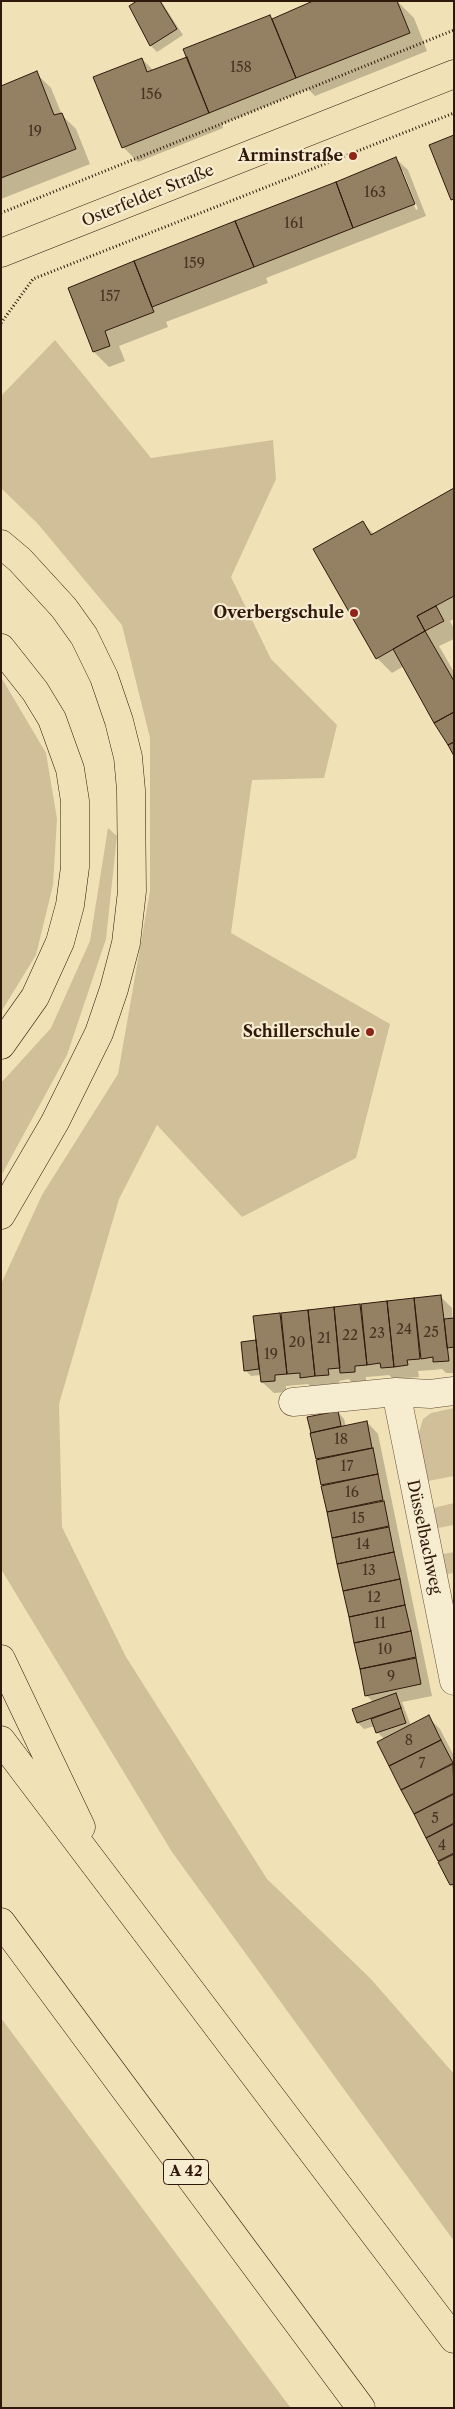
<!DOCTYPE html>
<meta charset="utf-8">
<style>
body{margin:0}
#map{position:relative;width:455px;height:2409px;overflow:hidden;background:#f1e1b6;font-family:"Libre Caslon Text",serif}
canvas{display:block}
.frame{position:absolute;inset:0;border:2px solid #30180b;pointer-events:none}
</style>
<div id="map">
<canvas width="455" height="2409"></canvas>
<div class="frame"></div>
</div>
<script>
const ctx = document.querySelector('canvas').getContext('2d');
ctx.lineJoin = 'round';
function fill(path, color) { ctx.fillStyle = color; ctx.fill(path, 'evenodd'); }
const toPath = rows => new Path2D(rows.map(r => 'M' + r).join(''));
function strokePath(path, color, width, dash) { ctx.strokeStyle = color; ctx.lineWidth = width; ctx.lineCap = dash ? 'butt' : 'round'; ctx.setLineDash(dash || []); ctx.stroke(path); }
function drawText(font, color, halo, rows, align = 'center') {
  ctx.font = font + ' "Libre Caslon Text",serif'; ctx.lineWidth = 4.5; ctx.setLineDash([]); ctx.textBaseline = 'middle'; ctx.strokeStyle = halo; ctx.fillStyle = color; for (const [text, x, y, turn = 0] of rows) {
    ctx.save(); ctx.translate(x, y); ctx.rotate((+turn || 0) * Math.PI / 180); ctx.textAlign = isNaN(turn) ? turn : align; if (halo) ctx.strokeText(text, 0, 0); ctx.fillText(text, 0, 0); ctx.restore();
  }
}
const green = toPath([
 [55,340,151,458,273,440,276,479,231,577,271,659,337,725,324,778,252,780,231,933,390,1024,356,1158,242,1217,157,1125,119,1199,59,1404,62,1527,126,1657,267,1879,370,1978,454,2074,454,2241,172,1852,1,1569,1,1284,42,1195,118,1074,150,891,150,738,122,625,38,524,1,488,1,396],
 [1,677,46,753,57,819,53,885,36,955,1,1012],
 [108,828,117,836,106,939,67,1055,1,1176,1,1083,51,1028,90,941],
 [454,1408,454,1476,428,1481,418,1438,420,1429,423,1419,431,1413],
 [454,1503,454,1525,438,1528,433,1508],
 [454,1552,454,1573,447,1574,443,1554],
 [1,2018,284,2399,291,2408,1,2408]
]);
const shadow = toPath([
 [140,1,161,1,183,35,157,52,151,46,130,7],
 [314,1,397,1,414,18,427,51,315,96,308,89,222,124,223,128,138,162,123,147,142,59,154,71,188,58,270,17,273,20],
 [36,73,51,88,62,115,76,129,90,164,1,199,1,87],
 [396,159,408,170,426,216,266,278,268,283,166,322,168,327,119,346,125,361,109,367,94,352,69,288],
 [400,171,403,171,418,209,416,210],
 [454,490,454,619,450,621,454,629,454,639,439,646,454,672,454,754,404,666,392,673,377,658,362,522,375,535],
 [440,1296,452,1308,454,1373,446,1373,442,1369,433,1370,418,1371,419,1377,393,1379,389,1375,379,1376,366,1377,366,1383,353,1384,349,1379,339,1381,340,1386,313,1389,308,1384,286,1386,286,1392,274,1393,262,1382,261,1375,251,1376,245,1370,242,1343,257,1344,254,1318],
 [338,1412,344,1419,346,1427,367,1422,378,1434,432,1696,402,1702,411,1726,428,1717,440,1729,454,1756,454,1890,379,1742,385,1740,377,1732,375,1726,364,1729,358,1723,353,1710,374,1703,366,1695,312,1434]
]);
const building = toPath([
 [137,1,160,1,177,29,150,46,129,6,137,1],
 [313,1,397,1,410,33,296,78,272,19,313,1],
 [270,15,296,78,209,113,183,49,270,15],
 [187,57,209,113,122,148,93,77,142,58,147,72,187,57],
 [37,71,54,115,62,113,76,149,1,178,1,86,37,71],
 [454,135,454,199,451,200,429,145,454,135],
 [396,157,415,204,353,228,336,182,396,157],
 [336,182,353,228,254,267,235,221,336,182],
 [235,221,254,267,152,307,134,261,235,221],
 [134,261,154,312,105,331,110,346,93,352,68,288,134,261],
 [454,488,454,596,417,616,425,631,376,659,313,549,363,521,371,535,454,488],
 [436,606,444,621,425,631,417,616,436,606],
 [425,631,454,681,454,712,434,723,393,649,425,631],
 [454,712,454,742,448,745,434,723,454,712],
 [454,742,454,756,448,745,454,742],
 [441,1295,449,1361,433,1362,433,1357,421,1359,414,1298,441,1295],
 [414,1298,420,1359,407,1360,408,1365,394,1367,387,1301,414,1298],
 [387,1301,394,1367,381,1368,380,1363,367,1365,361,1304,387,1301],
 [360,1304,367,1365,355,1366,355,1372,340,1373,334,1307,360,1304],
 [334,1307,340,1368,328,1369,329,1375,315,1376,308,1310,334,1307],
 [308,1310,315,1376,300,1378,300,1373,287,1374,281,1313,308,1310],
 [280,1313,287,1374,275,1375,275,1381,261,1382,253,1316,280,1313],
 [454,1318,454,1347,447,1348,444,1319,454,1318],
 [256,1340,259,1369,244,1371,241,1342,256,1340],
 [338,1411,341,1426,311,1433,307,1417,338,1411],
 [367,1421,372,1448,316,1459,310,1433,367,1421],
 [373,1448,378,1474,321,1485,316,1460,373,1448],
 [378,1474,383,1500,327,1512,321,1486,378,1474],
 [384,1501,389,1526,332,1538,327,1512,384,1501],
 [389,1527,394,1552,337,1564,332,1538,389,1527],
 [394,1552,400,1579,343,1591,337,1564,394,1552],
 [400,1579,405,1605,349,1617,343,1591,400,1579],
 [405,1605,411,1631,354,1643,349,1617,405,1605],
 [411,1631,416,1657,360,1669,354,1643,411,1631],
 [416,1658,421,1684,365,1696,360,1669,416,1658],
 [396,1693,401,1708,357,1723,352,1709,396,1693],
 [401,1708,406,1723,376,1733,371,1719,401,1708],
 [429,1715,441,1740,389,1766,377,1742,429,1715],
 [441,1740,453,1763,401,1790,389,1766,441,1740],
 [453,1764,454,1793,414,1814,401,1790,453,1764],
 [454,1794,454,1823,426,1838,414,1814,454,1794],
 [454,1824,454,1853,438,1861,426,1838,454,1824],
 [454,1854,454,1884,450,1885,438,1862,454,1854]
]);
const path = toPath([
 [1,213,454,30],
 [1,323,33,279,454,113]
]);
const minor = toPath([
 [454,1391,430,1394,396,1392,454,1681],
 [293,1402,396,1392]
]);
const major = toPath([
 [1,253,454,74]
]);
const highway = toPath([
 [1,544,20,560,64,608,84,636,104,677,119,721,128,757,131,790,132,891,126,943,114,989,99,1033,55,1122,1,1215],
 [1,648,35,691,52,719,70,769,75,801,75,867,70,905,60,942,35,997,1,1045],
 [1,1659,81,1827],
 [1,1740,454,2339],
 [1,1922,361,2408]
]);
const markers = [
 [353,156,5,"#8f2418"],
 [354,613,5,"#8f2418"],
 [370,1032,5,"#8f2418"]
];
const numberNames = [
 ["158",241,68],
 ["156",151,95],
 ["19",35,132],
 ["163",375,193],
 ["161",294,224],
 ["159",194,264],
 ["157",110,297],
 ["24",404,1330],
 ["25",431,1333],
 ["23",377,1334],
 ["22",350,1336],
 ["21",324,1339],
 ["20",297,1343],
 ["19",271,1355],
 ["18",341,1440],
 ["17",347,1467],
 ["16",352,1493],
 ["15",358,1519],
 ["14",363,1545],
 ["13",369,1571],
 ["12",374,1598],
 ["11",380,1624],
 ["10",385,1650],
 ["9",391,1677],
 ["8",409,1741],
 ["7",422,1764],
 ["5",435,1819],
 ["4",442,1846]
];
const shields = [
 [186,2172,45]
];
const shieldNames = [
 ["A 42",186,2172]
];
const poiNames = [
 ["Arminstraße",343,156],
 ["Overbergschule",344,613],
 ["Schillerschule",360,1032]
];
const streetNames = [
 ["Osterfelder Straße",148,196,-22],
 ["Düsselbachweg",424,1537,78]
];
fill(green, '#d0bf99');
fill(shadow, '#0003');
fill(building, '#948164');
strokePath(building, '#30180b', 1);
strokePath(minor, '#604a36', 29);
strokePath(major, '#30180b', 29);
strokePath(highway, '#30180b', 29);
strokePath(path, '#30180b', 3, [1, 2.5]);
strokePath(minor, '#f6ecd0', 28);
strokePath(major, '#f1e1b6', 28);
strokePath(highway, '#f1e1b6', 28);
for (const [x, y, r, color] of markers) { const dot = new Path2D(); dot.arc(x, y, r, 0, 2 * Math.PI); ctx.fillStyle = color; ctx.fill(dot); strokePath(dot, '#f6ecd0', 2); }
drawText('14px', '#493221', null, numberNames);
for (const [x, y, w] of shields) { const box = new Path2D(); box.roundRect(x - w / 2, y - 12.5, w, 25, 4); ctx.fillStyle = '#f6ecd0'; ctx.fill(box); strokePath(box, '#30180b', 1); }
drawText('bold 15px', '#30180b', null, shieldNames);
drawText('bold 16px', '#30180b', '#f6ecd0', poiNames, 'right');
drawText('16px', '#30180b', '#f6ecd0', streetNames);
</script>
